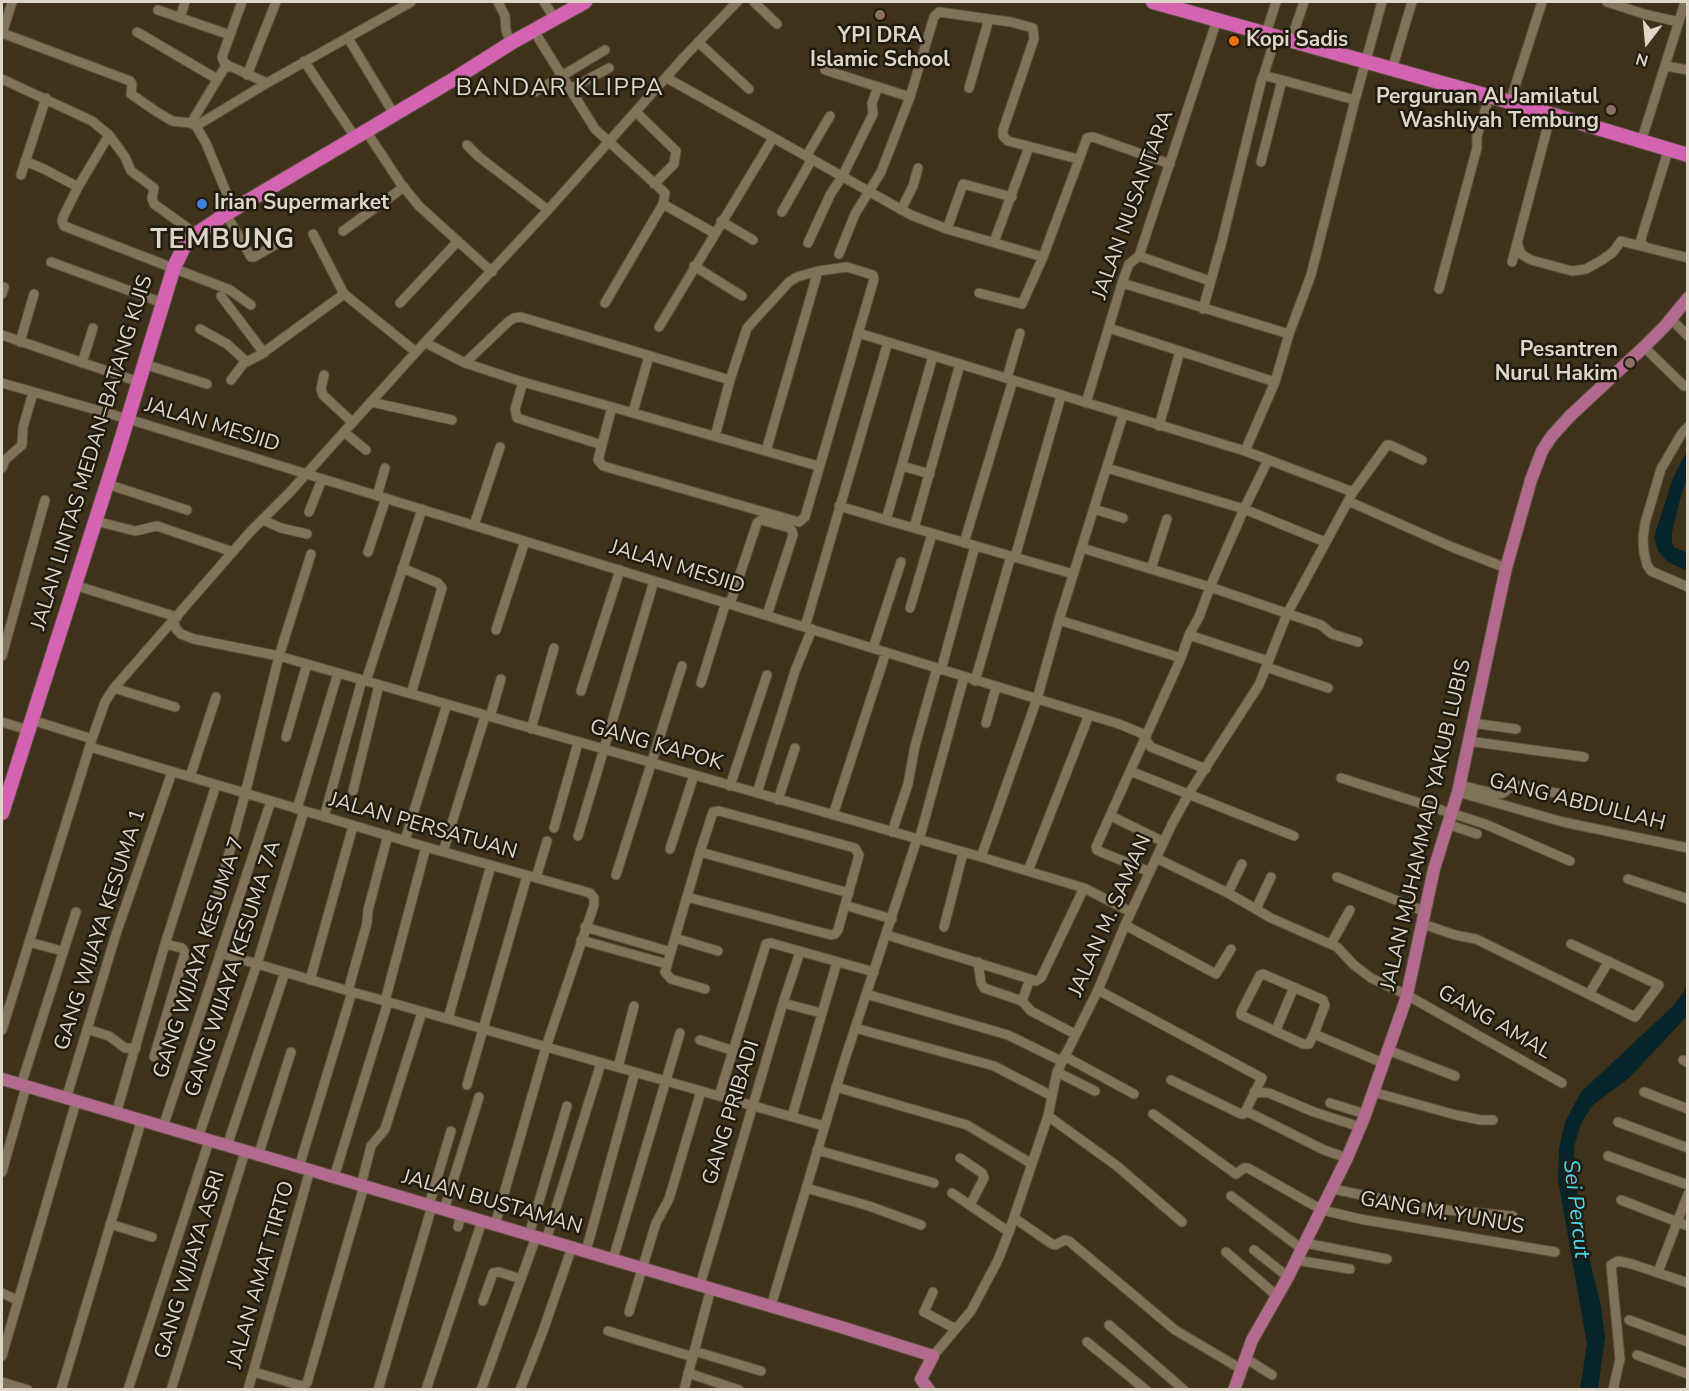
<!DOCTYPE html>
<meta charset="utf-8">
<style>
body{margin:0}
#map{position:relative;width:1689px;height:1391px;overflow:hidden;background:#3e321a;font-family:"Nunito Sans",sans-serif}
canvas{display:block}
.frame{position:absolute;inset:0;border:3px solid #ded7c9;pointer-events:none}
.north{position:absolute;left:1617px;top:12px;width:60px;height:60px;-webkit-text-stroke:4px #201b10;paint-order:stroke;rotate:196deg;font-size:16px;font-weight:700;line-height:24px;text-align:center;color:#ded7c9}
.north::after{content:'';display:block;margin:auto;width:21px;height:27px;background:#ded7c9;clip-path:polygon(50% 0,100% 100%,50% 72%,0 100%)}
</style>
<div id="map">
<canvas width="1689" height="1391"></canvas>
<div class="frame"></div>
<div class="north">N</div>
</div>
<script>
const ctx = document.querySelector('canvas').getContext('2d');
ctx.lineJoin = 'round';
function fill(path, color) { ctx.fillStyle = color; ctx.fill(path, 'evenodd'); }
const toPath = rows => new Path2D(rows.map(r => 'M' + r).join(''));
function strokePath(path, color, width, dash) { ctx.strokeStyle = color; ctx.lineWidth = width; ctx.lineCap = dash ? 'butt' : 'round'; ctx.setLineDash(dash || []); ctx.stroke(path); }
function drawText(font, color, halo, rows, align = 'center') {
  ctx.font = font + ' "Nunito Sans",sans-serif'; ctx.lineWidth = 5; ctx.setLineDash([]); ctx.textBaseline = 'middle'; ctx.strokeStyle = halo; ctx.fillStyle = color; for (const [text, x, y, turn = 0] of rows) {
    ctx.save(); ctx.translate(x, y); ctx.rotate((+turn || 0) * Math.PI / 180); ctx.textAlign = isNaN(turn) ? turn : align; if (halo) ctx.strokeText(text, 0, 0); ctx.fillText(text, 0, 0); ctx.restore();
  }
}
const water = toPath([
 [1687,451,1687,480,1682,492,1672,532,1672,542,1674,547,1687,553,1687,571,1668,562,1658,551,1654,537,1673,478],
 [1687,983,1687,1016,1629,1078,1593,1105,1581,1123,1574,1147,1574,1173,1586,1245,1601,1306,1605,1337,1598,1389,1580,1389,1587,1344,1558,1180,1559,1149,1565,1122,1581,1092,1672,1007,1684,992]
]);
const minor = toPath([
 [498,2,505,16,506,31,511,43],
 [544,2,555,19],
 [754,2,777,24],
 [1607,2,1644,14,1679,22],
 [158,10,230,35],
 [180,18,185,2],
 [534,31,595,129,665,193,663,204,605,303],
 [137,32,217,79],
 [2,33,130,81,132,84,131,94,154,110,172,121,191,123,196,126],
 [1266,33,1276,2],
 [2,34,12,2],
 [348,38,394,114],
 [1291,40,1304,2],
 [698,42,749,89],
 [304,61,355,137],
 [1666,66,1688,70],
 [230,67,224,62,222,57,242,2],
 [1392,69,1412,2],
 [825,70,910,97],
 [247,75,276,2],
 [1263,77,1276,36],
 [667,78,911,215,947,229,1043,257,1087,138,1093,137,1170,164],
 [2,79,92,121,109,135,125,157,131,171,154,188,152,198,154,204,196,234],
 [969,88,989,19],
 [570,89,609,68],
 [535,92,605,50],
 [1510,102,1542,2],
 [636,112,676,151,674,164,654,184],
 [191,123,225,67,232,67,267,83],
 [196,126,267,83,411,2],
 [196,126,206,143,226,192,236,208],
 [366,131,401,184,419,206,492,272],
 [109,135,78,187,64,215,62,221,64,226,230,290,251,305],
 [1641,142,1685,2],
 [467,145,479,157,548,210],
 [807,155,830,116],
 [25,161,44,169,78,187],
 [1261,162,1282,80],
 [21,175,46,98],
 [663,204,714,233],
 [901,210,913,186,918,168],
 [782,212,812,159],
 [226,214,251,257,254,257,280,242],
 [721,221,753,240],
 [947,229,963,184,1012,197],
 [343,231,404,187],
 [313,234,344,294],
 [994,242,1029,147],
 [808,243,831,193,842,177,873,114,872,103,878,87],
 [1518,245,1521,254,1531,260,1572,271,1586,269,1602,260,1613,252,1621,241,1688,258],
 [1644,246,1641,243,1641,239,1668,151],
 [839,254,855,214,881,172,910,97,934,17,939,12,1011,22,1033,28,1034,39,1003,130,1003,136,1008,141,1078,159],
 [1139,256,1210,281],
 [51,262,163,303],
 [1512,262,1551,114],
 [694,266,742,296],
 [1122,283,1289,334],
 [1439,289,1477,148,1477,136,1489,97],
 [979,293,1022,304,1043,257],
 [2,294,4,287],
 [221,296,264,353],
 [400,303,458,241],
 [1203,309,1222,241,1262,78,1266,76,1282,80,1355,100],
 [1671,319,1688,336],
 [659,327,773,138],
 [1109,328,1275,382],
 [200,329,227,344,247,362],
 [858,333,888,342],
 [2,335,139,382],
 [20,342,34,294],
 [426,343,465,363,523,382,612,407,598,460,603,466,799,522,805,517,874,279,873,275,847,267,818,271,797,277,789,282,747,328,730,380,715,436],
 [1644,347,1684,386],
 [933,356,886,520,1073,574],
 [82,363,93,328],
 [465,363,508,322,514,318,521,317,730,380],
 [144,364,207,384],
 [324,375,321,389,323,395,352,422],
 [1007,378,1020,333],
 [231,380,244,363,260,355,344,294,416,352],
 [523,382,515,409,517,418,602,445],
 [2,383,128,419,1119,724,1141,733,1151,747,1206,769],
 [371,402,452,420],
 [1086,403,1122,283,1129,264,1139,256,1217,20],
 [612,407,818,466],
 [633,412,649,356],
 [1159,426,1180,351],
 [1688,427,1682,433,1661,469,1645,523,1643,539,1644,553,1647,565,1651,571,1688,587],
 [344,432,366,450],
 [766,451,818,271],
 [1245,451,1275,382,1289,334,1311,275,1355,100,1382,2],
 [902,466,930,474],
 [2,468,5,460,22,445,23,427,33,393],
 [1107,468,1244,509,1325,542],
 [107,484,187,510],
 [1353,492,1387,445,1390,445,1422,460],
 [377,496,385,468],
 [1348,501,1452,547,1506,568],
 [839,506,886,520],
 [1094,509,1123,518],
 [309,512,322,479],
 [263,520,281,528,307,534],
 [95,521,135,531,157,526,233,552],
 [474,525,500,447],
 [914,528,960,364],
 [964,543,1013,380],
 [1082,548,1210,587,1321,625,1332,634,1358,642],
 [368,552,386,498],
 [1015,557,1061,396],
 [402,568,438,583,442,588,411,694],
 [1151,569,1167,519],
 [74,585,177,617],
 [730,604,757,523,761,520,790,528,792,531,793,535,767,615],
 [910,608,932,534],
 [1059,620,1181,658],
 [174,622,176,629,181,634,194,639,279,656,981,857,1084,888,1131,912],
 [805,627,888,342,1245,451,1353,492,1287,614,1259,685,1191,790,1172,824,1125,925,1098,990,1057,1072,1048,1116,1009,1232,998,1260,971,1311,933,1356],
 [496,630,525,541],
 [1189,635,1268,661],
 [873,648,901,562],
 [2,656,45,500],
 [1266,667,1328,688],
 [941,670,975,546],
 [366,681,422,509],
 [975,681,1011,556],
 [701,683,726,602],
 [114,688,175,707],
 [581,691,620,570],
 [490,717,501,679],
 [32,720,92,739],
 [2,722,28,730],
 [986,723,996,687],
 [1472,723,1516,729],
 [531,729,554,648],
 [286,737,307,664],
 [1468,741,1584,757],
 [90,747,426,847,590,893,594,898,594,905,546,1047,495,1225],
 [1130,771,1294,836],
 [190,777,216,697],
 [1341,778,1485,824,1570,861],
 [1460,785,1497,794,1503,793,1514,785,1561,794],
 [730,786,767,675],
 [353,791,379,685],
 [1458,792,1563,822,1688,848],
 [757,793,795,671,812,629],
 [778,800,795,748],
 [297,809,338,673],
 [833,815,886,652],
 [1111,816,1164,842],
 [324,817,362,680],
 [1447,824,1477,834],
 [554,828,578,743],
 [892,832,908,784,915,746,937,668],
 [578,836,654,581],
 [405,840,447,704],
 [919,840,964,677],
 [426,847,385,1001,824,1126],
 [670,849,694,775],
 [443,852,485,716],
 [700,852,849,893],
 [981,857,1037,699,1059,620,1123,415],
 [1156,858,1228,893,1271,918,1337,947,1354,965,1371,978,1407,995,1562,1083],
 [1028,871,1089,715],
 [1150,872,1101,852,1097,850,1096,847,1181,658,1189,635,1199,617,1210,587,1244,509,1268,460],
 [616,875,682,666],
 [1337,877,1426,912],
 [536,878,547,841],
 [1628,879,1688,899],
 [1228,893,1242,864],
 [687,897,831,935,835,934,838,930,859,855,855,848,719,811,713,812,700,852,665,972,671,979,705,989],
 [851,907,892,919],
 [1256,909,1271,877],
 [1423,924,1455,935,1476,939,1635,1017,1659,985,1571,944],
 [1125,925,1216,974,1231,949],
 [585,927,671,952],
 [944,927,963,853],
 [209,928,245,794,279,656,311,554],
 [887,935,1030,979,1022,1001],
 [675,938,718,951],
 [581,940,667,964],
 [29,942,62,951],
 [1331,944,1350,910],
 [220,953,352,992],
 [978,962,981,983,984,988,1022,1001,1031,1011,1075,1034],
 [1030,979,1036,981,1041,978,1084,888],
 [310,980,353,826],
 [1098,990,1262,1078,1244,1114,1241,1114,1171,1080],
 [348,991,367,923,368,910,388,835],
 [866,994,1008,1035,1061,1061],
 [1589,994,1609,961],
 [783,1003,821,1013],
 [448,1019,491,865],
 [855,1028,994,1066,1052,1096],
 [87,1029,109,1036,125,1048,136,1048],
 [2,1030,92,739,105,702,114,688,250,532,290,492,416,352,548,210,685,56,737,2],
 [1276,1030,1294,987],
 [1314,1034,1309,1044,1303,1044,1241,1015,1241,1012,1260,975,1263,974,1323,1000,1325,1005,1314,1034,1383,1063],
 [700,1040,731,1050],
 [1388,1050,1455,1076],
 [1064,1056,1134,1094],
 [154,1057,185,953,182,948,165,944],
 [1683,1060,1688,1063],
 [618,1067,634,1006],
 [1057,1072,1095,1091],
 [21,1085,76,912],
 [467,1085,527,876],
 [836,1087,967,1125,1032,1164],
 [1254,1092,1269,1093,1314,1112,1360,1127],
 [1373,1092,1456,1115,1481,1120,1493,1120],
 [1644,1092,1688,1109],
 [719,1096,766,944,771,943,874,972],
 [66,1099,116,934,172,772],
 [1330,1103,1365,1114],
 [1246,1111,1324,1150,1347,1158],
 [116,1114,165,944,216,785],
 [1153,1114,1236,1174,1244,1168,1248,1168,1322,1210,1360,1219,1555,1252],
 [792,1116,837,962],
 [1048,1116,1117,1166,1182,1222],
 [1618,1122,1688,1148],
 [163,1127,271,801],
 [198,1138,257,964,304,811],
 [227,1146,285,972],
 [817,1150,934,1183],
 [258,1156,291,1052],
 [1608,1156,1688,1185],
 [960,1158,982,1173,984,1178,970,1205],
 [299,1167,352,992,385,1001],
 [2,1172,26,1087],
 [334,1177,388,1002],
 [361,1185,371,1146,385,1129,422,1012],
 [806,1188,869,1206,921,1225],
 [1333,1189,1425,1208,1513,1216],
 [952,1193,1009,1232],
 [1231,1196,1302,1249],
 [1621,1200,1688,1226],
 [429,1205,451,1131],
 [444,1210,479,1097],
 [1014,1218,1052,1244,1055,1245,1065,1240,1069,1241,1175,1330,1241,1369],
 [110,1224,152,1237],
 [458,1227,461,1215],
 [529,1235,567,1106],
 [546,1240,601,1063],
 [1305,1243,1387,1259],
 [1254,1250,1288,1277],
 [586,1251,635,1072],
 [1226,1252,1277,1296],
 [613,1259,680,1033],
 [1296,1260,1350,1269],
 [1658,1272,1688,1194],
 [700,1285,783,1003,800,952],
 [933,1292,924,1312,956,1329],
 [2,1293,17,1300],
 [483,1301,493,1273,499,1272,521,1279],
 [771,1306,843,1065,917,839],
 [629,1312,656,1223,669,1199,701,1091],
 [1629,1320,1688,1342],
 [1109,1325,1184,1390],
 [608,1331,693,1357],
 [1087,1342,1146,1390],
 [694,1351,761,1371],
 [1637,1355,1688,1374],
 [2,1356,76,1102],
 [1245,1358,1272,1375],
 [254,1372,302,1386,307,1383,364,1186],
 [688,1373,739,1390],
 [2,1382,28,1390],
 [61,1390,141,1122],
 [128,1390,209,1141],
 [171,1390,245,1152],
 [248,1390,310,1170],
 [378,1390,432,1206],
 [426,1390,482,1221],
 [481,1390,536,1237],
 [520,1390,543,1331,572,1247],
 [684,1390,711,1288],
 [1613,1390,1620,1359,1611,1265,1618,1261,1632,1264,1688,1283]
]);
const major = toPath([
 [2,1079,841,1327,933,1356,921,1379,929,1390],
 [1234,1390,1252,1340,1288,1277,1347,1158,1364,1118,1406,999,1434,869,1458,792,1506,568,1531,480,1542,451,1551,437,1570,416,1644,347,1665,326,1688,298]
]);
const highway = toPath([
 [1153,2,1510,102,1688,155],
 [2,813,119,447,174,267,185,245,196,234,226,214,454,79,511,43,585,2]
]);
const markers = [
 [880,15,6,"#8d6e63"],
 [1234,41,6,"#e8710a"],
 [1611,110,6,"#8d6e63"],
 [202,204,6,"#3f7fe0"],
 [1630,363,6,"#8d6e63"]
];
const poiNames = [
 ["YPI DRA",880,37,"center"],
 ["Islamic School",880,61,"center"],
 ["Kopi Sadis",1246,41],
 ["Perguruan Al Jamilatul",1599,98,"right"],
 ["Washliyah Tembung",1599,122,"right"],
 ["Irian Supermarket",214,204],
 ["Pesantren",1618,351,"right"],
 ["Nurul Hakim",1618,375,"right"]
];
const streetNames = [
 ["JALAN NUSANTARA",1134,205,-70],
 ["JALAN MESJID",212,426,17],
 ["JALAN LINTAS MEDAN–BATANG KUIS",93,453,-73],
 ["JALAN MESJID",677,568,17],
 ["GANG KAPOK",656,746,16],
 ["GANG ABDULLAH",1577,803,14],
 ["JALAN MUHAMMAD YAKUB LUBIS",1427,825,-77],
 ["JALAN PERSATUAN",423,827,16],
 ["JALAN M. SAMAN",1111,916,-66],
 ["GANG WIJAYA KESUMA 1",101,930,-72],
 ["GANG WIJAYA KESUMA 7",200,958,-72],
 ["GANG WIJAYA KESUMA 7A",234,969,-72],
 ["GANG AMAL",1494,1023,30],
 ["GANG PRIBADI",732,1113,-73],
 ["JALAN BUSTAMAN",492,1203,16],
 ["GANG M. YUNUS",1442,1214,10],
 ["GANG WIJAYA ASRI",191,1265,-73],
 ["JALAN AMAT TIRTO",262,1275,-74]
];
const waterNames = [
 ["Sei Percut",1575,1209,83]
];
const quarterNames = [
 ["BANDAR KLIPPA",560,89]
];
const districtNames = [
 ["TEMBUNG",223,241]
];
fill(water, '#06252b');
strokePath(minor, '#594f3a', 11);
strokePath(major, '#594f3a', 14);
strokePath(highway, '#594f3a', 16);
strokePath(minor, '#807359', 9);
strokePath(major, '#b26a8e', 12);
strokePath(highway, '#d464b2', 14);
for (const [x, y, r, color] of markers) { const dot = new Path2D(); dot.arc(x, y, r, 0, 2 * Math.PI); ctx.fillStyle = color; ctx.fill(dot); strokePath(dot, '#201b10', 2); }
drawText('bold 21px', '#ded7c9', '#201b10', poiNames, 'left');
drawText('21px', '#ded7c9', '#201b10', streetNames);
drawText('italic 22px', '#48d8ef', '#201b10', waterNames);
ctx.letterSpacing = '1.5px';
drawText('24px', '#ded7c9', '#201b10', quarterNames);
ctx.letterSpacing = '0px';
ctx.letterSpacing = '1.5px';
drawText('bold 27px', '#ded7c9', '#201b10', districtNames);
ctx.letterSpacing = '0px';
</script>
